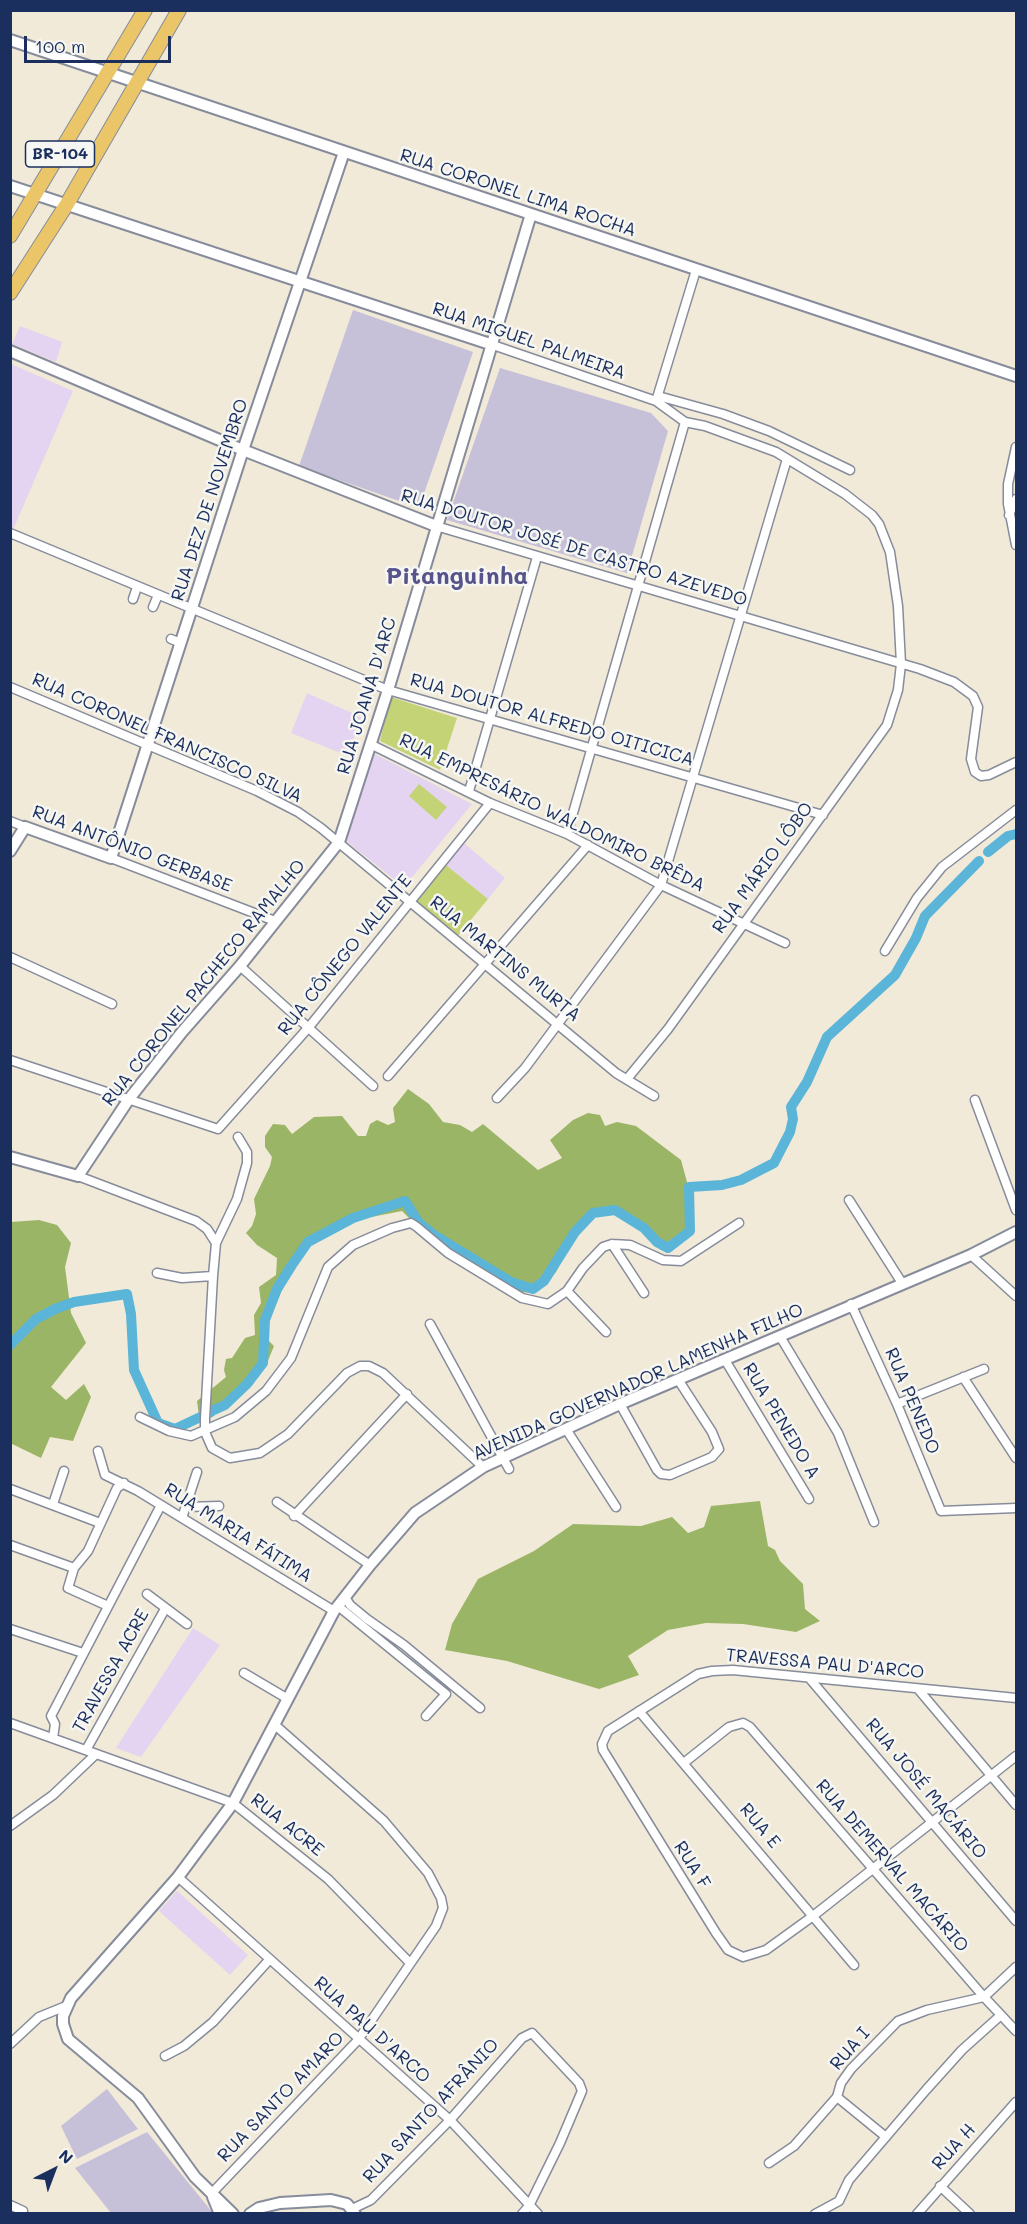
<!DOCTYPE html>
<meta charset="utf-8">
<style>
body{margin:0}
#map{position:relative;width:1027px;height:2224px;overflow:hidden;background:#f2ead8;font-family:Mali,sans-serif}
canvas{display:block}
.frame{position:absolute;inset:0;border:12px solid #1b2f5e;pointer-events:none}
.north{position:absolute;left:24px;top:2140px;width:60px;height:60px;-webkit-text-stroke:4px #f6f6f2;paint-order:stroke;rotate:42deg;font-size:16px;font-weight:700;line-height:24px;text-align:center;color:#1b2f5e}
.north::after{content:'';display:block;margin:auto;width:21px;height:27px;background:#1b2f5e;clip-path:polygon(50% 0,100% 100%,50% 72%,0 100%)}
.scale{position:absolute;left:24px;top:36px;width:147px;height:27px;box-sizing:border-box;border:3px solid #1b2f5e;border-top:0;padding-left:8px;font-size:18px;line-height:21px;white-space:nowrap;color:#1b2f5e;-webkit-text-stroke:4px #f6f6f2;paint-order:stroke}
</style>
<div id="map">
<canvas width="1027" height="2224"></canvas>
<div class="frame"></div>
<div class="north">N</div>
<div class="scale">100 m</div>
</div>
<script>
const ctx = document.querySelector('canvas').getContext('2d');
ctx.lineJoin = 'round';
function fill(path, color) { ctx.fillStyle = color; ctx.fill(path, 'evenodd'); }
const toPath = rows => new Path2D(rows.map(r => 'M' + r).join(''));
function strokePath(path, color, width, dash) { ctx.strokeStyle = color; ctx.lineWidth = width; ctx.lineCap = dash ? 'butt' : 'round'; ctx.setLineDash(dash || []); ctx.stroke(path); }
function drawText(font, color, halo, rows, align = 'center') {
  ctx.font = font + ' Mali,sans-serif'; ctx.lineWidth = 5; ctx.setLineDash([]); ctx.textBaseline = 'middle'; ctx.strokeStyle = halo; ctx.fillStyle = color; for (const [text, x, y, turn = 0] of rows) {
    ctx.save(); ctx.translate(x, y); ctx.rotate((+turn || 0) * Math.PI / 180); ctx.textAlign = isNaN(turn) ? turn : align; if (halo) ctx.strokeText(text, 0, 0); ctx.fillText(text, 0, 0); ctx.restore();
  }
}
const built = toPath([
 [20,326,62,342,56,362,12,344],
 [11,364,73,391,12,532,11,531],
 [307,693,361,717,348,756,291,733],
 [371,752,472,804,404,887,345,840],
 [464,843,505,878,488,899,446,865],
 [193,1628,220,1645,141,1757,116,1748],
 [177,1891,248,1955,230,1975,159,1911]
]);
const industrial = toPath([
 [353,310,473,352,419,508,299,466],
 [500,368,651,413,668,431,627,573,447,520],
 [107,2089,138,2129,77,2159,61,2126],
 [147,2132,213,2213,111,2213,75,2168]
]);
const green = toPath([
 [391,697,457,718,440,770,380,741],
 [419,784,447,807,436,820,409,796],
 [446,865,488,899,456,938,414,903]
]);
const forest = toPath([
 [408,1089,429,1104,443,1122,460,1125,472,1132,483,1124,538,1170,562,1158,550,1140,573,1120,588,1113,600,1115,605,1126,617,1122,636,1126,681,1160,690,1193,690,1231,676,1245,661,1250,631,1220,605,1211,598,1212,575,1232,556,1272,535,1293,519,1292,463,1258,422,1231,402,1211,356,1220,311,1244,294,1261,269,1321,268,1340,274,1346,267,1363,218,1411,199,1416,197,1401,226,1377,224,1370,226,1359,232,1358,245,1338,255,1335,254,1315,261,1303,259,1287,276,1275,277,1258,257,1245,246,1233,252,1226,256,1214,254,1199,270,1166,272,1157,265,1147,265,1136,273,1124,285,1125,292,1134,314,1117,342,1116,358,1136,366,1136,370,1124,377,1120,388,1125,395,1122,393,1108],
 [39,1220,57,1225,71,1243,65,1267,71,1313,86,1343,51,1387,66,1400,84,1384,91,1397,73,1441,50,1437,41,1458,10,1443,11,1222],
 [760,1501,768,1546,775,1550,780,1561,803,1584,805,1609,820,1621,796,1632,743,1624,706,1623,668,1630,628,1656,639,1675,599,1689,507,1661,445,1650,452,1624,478,1579,534,1551,573,1524,641,1526,672,1517,688,1533,704,1527,711,1506]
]);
const canal = toPath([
 [988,852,1008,836,1016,834],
 [10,1345,36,1319,55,1309,74,1302,127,1294,131,1314,134,1370,158,1423,175,1429,211,1412],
 [214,1410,225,1405,247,1384,263,1363,265,1320,277,1289,292,1265,308,1242,353,1218,405,1201,419,1223,434,1235,511,1282,533,1289,544,1281,575,1232,593,1213,615,1210,644,1228,657,1242,668,1248,690,1231,689,1187,722,1185,741,1180,774,1163,790,1132,793,1119,791,1107,807,1082,827,1037,895,975,916,938,925,916,979,861]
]);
const minor = toPath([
 [490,344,656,401,685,422,705,426,776,452,845,494,872,515,879,524,890,552,898,606,901,664,898,690,887,725,668,1029,627,1079],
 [658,396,723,414,769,431,850,470],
 [657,398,696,270],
 [1016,447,1008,484,1008,504,1016,545],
 [1009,515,1016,499],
 [436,526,920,669,954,682,973,696,978,707,971,759,975,772,981,776,989,775,1016,762],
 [10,533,388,690,823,815],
 [133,599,137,587],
 [153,607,158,595],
 [171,639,181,643],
 [10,687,257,791,298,812,321,828,616,1073,654,1096],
 [370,744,490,803,567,834,661,885,785,943],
 [469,791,537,557],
 [10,821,25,827],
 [567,834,685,422],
 [111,858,275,921],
 [885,951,917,898,942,867,1016,810],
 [10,957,112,1004],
 [240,966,373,1086],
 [10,1060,218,1129,309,1027,490,803],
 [388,1076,588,845],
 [497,1098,525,1068,661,885,787,459],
 [975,1100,1016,1210],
 [238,1137,247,1152,247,1163,237,1199,216,1243,213,1276,205,1419,205,1432,212,1448,230,1458,260,1453,288,1434,347,1373,360,1366,369,1366,383,1373,483,1467],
 [78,1176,196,1221,207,1229,216,1243],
 [849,1200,902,1283],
 [612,1244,644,1293],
 [971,1255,1016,1296],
 [157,1273,182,1278,213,1276],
 [567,1291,606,1332],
 [851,1304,897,1404,941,1511,1016,1508],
 [430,1324,509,1469],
 [781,1338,838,1433,874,1522],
 [725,1360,809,1499],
 [963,1377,1016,1458],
 [620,1404,657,1470,661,1474,670,1475,712,1457,719,1449,712,1432,679,1381],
 [897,1404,984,1369],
 [140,1417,169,1431,191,1436,235,1417,266,1391,291,1358,328,1267,353,1245,392,1228,411,1223,417,1227,448,1253,522,1298,548,1304,567,1291,583,1268,603,1247,612,1244,630,1245,663,1260,681,1261,739,1223],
 [566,1429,616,1507],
 [98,1451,105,1475,138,1491,334,1611],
 [10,1489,100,1523],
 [277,1502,370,1565],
 [53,1504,64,1471],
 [186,1507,219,1506],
 [294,1516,407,1394],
 [182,1518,197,1472],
 [10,1545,74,1568],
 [74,1568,88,1551,117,1488,124,1483],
 [74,1568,68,1588,108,1606],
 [147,1594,187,1624],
 [345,1597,350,1605,367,1619,404,1645,480,1708],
 [338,1606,446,1694,426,1716],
 [10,1629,83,1653],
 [244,1673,288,1699],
 [810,1679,1016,1921],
 [918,1689,1016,1805],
 [1016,1698,733,1670,712,1671,698,1674,608,1731,602,1744,603,1750,716,1933,728,1950,743,1957,766,1950,813,1916,1016,1756],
 [639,1711,854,1965],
 [10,1723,233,1803,328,1879,410,1963],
 [53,1738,55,1724,51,1716,161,1505],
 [86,1750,165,1609],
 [685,1762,729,1727,743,1723,750,1727,984,1997,1016,2031],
 [10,1826,53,1795,96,1754],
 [178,1877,450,2120,538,2214],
 [10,2044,39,2017,66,2006],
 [165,2056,184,2046,213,2022,269,1960],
 [837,2097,886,2137],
 [769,2163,794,2146,837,2097,841,2083,851,2069,898,2021,927,2010,984,1997,1016,1967],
 [940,2186,970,2214],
 [211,2194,358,2040,436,1926,443,1908,441,1898,428,1873,384,1821,275,1725],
 [10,2205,23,2211],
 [352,2209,371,2200,450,2120,522,2038,532,2033,579,2083,582,2091,560,2143,529,2206,522,2214],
 [815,2214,839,2201,849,2180,926,2090,962,2050,1001,2015],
 [917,2214,1016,2102]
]);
const tertiary = toPath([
 [10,40,1016,376],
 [10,186,490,344],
 [10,351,243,450,436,526],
 [10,851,25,827,111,858,243,450,344,152],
 [10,1157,78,1176,129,1099,182,1032,240,966,339,842,388,690,531,214],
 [213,2197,220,2214],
 [233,2214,195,2177,138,2098,68,2039,63,2024,63,2016,71,1998,178,1877,233,1803,334,1611,370,1565,415,1513,483,1467,620,1404,971,1255,1016,1232],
 [250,2214,259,2208,280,2203,331,2200,347,2204,355,2214]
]);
const trunk = toPath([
 [10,236,145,10],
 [10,293,67,204,179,10]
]);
const shields = [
 [60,154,69]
];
const shieldNames = [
 ["BR-104",60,154]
];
const streetNames = [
 ["RUA CORONEL LIMA ROCHA",518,193,18],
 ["RUA MIGUEL PALMEIRA",529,341,19],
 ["RUA DEZ DE NOVEMBRO",210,500,-72],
 ["RUA DOUTOR JOSÉ DE CASTRO AZEVEDO",574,548,17],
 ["RUA JOANA D'ARC",367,696,-73],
 ["RUA DOUTOR ALFREDO OITICICA",552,720,16],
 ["RUA CORONEL FRANCISCO SILVA",167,738,24],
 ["RUA EMPRESÁRIO WALDOMIRO BRÊDA",552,813,26],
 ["RUA ANTÔNIO GERBASE",132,849,21],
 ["RUA MÁRIO LÔBO",763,868,-54],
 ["RUA CÔNEGO VALENTE",345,955,-51],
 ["RUA MARTINS MURTA",505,959,39],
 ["RUA CORONEL PACHECO RAMALHO",204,983,-51],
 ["AVENIDA GOVERNADOR LAMENHA FILHO",638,1382,-24],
 ["RUA PENEDO",912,1401,67],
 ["RUA PENEDO A",781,1421,59],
 ["RUA MARIA FÁTIMA",238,1533,32],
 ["TRAVESSA PAU D'ARCO",825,1664,5],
 ["TRAVESSA ACRE",111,1671,-61],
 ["RUA JOSÉ MACÁRIO",926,1789,50],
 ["RUA ACRE",287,1825,39],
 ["RUA E",760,1826,50],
 ["RUA F",692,1865,58],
 ["RUA DEMERVAL MACÁRIO",892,1866,49],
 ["RUA PAU D'ARCO",372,2030,42],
 ["RUA I",850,2049,-49],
 ["RUA SANTO AMARO",281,2097,-46],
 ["RUA SANTO AFRÂNIO",431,2111,-47],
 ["RUA H",954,2147,-48]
];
const districtNames = [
 ["Pitanguinha",457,577]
];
fill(built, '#e4d3f1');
fill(industrial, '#c6c0d9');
fill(green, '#c4d375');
fill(forest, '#9bb566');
strokePath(canal, '#5ab5d8', 10);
strokePath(minor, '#868c9b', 11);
strokePath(tertiary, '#868c9b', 14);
strokePath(trunk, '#868c9b', 16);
strokePath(minor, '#fff', 8);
strokePath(tertiary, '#fff', 10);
strokePath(trunk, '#ebc669', 14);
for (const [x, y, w] of shields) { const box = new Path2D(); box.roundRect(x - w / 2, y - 13, w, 26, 4.5); ctx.fillStyle = '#f6f6f2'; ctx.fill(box); strokePath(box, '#1b2f5e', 1.5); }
drawText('bold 16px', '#1b2f5e', null, shieldNames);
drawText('18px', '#1b2f5e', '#f6f6f2', streetNames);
drawText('bold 24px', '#57548b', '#f6f6f2', districtNames);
</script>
